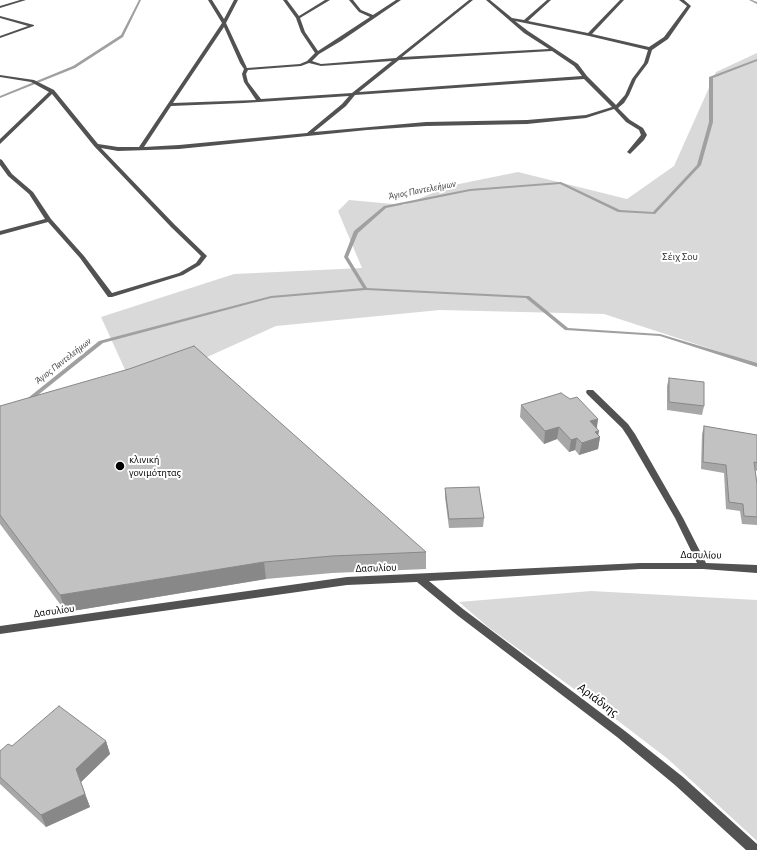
<!DOCTYPE html>
<meta charset="utf-8">
<style>
body{margin:0}
canvas{display:block;background:#fff}
</style>
<canvas width="757" height="850"></canvas>
<script>
const ctx = document.querySelector('canvas').getContext('2d');
ctx.lineJoin = 'round';
function fill(path, color) { ctx.fillStyle = color; ctx.fill(path, 'evenodd'); }
const toPath = rows => new Path2D(rows.map(r => 'M' + r).join(''));
function strokePath(path, color, width, dash) { ctx.strokeStyle = color; ctx.lineWidth = width; ctx.lineCap = dash ? 'butt' : 'round'; ctx.setLineDash(dash || []); ctx.stroke(path); }
function drawText(font, color, halo, rows, align = 'center') {
  ctx.font = font + ' "Alegreya Sans",sans-serif'; ctx.lineWidth = 4; ctx.setLineDash([]); ctx.textBaseline = 'middle'; ctx.strokeStyle = halo; ctx.fillStyle = color; for (const [text, x, y, turn = 0] of rows) {
    ctx.save(); ctx.translate(x, y); ctx.rotate((+turn || 0) * Math.PI / 180); ctx.textAlign = isNaN(turn) ? turn : align; if (halo) ctx.strokeText(text, 0, 0); ctx.fillText(text, 0, 0); ctx.restore();
  }
}
const green = toPath([
 [757,53,757,364,604,314,440,310,276,326,196,362,132,385,101,317,234,274,362,268,338,211,349,200,404,205,449,186,518,172,627,199,674,166,716,72],
 [591,591,757,600,757,841,668,759,609,714,488,627,459,602]
]);
const stream = toPath([
 [139,0,141,0,123,37,75,68,0,98,0,96,73,66,121,35,139,0],
 [749,0,752,0,757,2,757,4,749,0],
 [757,59,757,61,713,78,713,122,701,165,655,214,618,212,560,184,470,191,386,208,358,233,348,257,367,288,527,296,529,296,568,328,660,334,757,363,757,367,660,336,565,330,526,298,366,290,271,298,103,343,28,403,26,404,23,402,99,341,271,296,363,288,344,257,354,231,384,206,470,189,561,182,620,210,653,212,697,165,709,122,709,77,757,59]
]);
const minor = toPath([
 [20,0,26,0,0,8,0,6,20,0],
 [208,0,212,0,224,19,234,0,238,0,226,23,247,68,300,64,307,61,315,53,301,32,296,18,283,0,287,0,299,16,325,0,330,0,300,18,305,32,318,51,370,17,359,12,349,0,353,0,361,10,373,15,396,0,401,0,341,41,319,54,312,61,321,64,396,58,469,0,473,0,402,57,549,49,524,33,486,0,490,0,512,18,524,20,547,0,551,0,528,21,588,33,620,0,624,0,592,34,649,47,664,37,687,6,679,0,684,0,691,6,668,39,652,50,648,63,636,79,629,95,624,103,618,108,630,120,643,128,647,135,644,140,630,154,627,152,641,135,639,130,626,122,614,109,586,118,527,124,426,126,367,130,179,149,118,151,101,148,175,225,207,256,200,265,183,275,112,297,108,297,80,258,48,222,0,235,0,231,45,219,29,194,8,176,0,165,0,159,2,160,12,174,33,192,51,219,84,256,112,293,179,273,196,263,201,256,171,227,94,146,52,94,0,144,0,139,49,92,31,82,0,77,0,75,34,80,54,90,98,144,118,147,139,147,222,23,208,0],
 [515,21,589,36,648,50,644,63,632,79,625,95,616,105,587,76,578,64,528,31,515,21],
 [224,27,240,63,244,69,242,74,244,82,256,100,173,103,224,27],
 [552,51,574,66,582,76,359,92,399,60,552,51],
 [392,61,352,93,261,99,248,82,246,74,248,70,301,66,309,63,321,66,392,61],
 [584,79,612,107,586,115,527,120,426,122,314,132,346,106,355,95,584,79],
 [349,96,342,104,307,133,179,145,144,147,171,106,244,103,349,96],
 [0,16,34,25,34,26,0,38,0,36,28,26,0,18,0,16],
 [587,390,593,390,628,424,635,434,683,518,706,563,757,565,757,573,703,569,640,569,429,581,463,609,625,731,683,777,757,844,757,850,746,850,675,785,617,737,457,615,417,582,347,585,0,634,0,626,347,577,640,563,697,563,675,518,628,437,622,428,587,394,586,392,587,390]
]);
const wall = toPath([
 [669,378,704,406,702,415,667,410,667,386],
 [521,405,598,419,597,428,598,435,600,437,598,449,579,455,575,450,569,452,557,439,544,444,520,417],
 [0,406,426,552,426,569,332,573,266,579,66,612,0,524],
 [704,426,757,435,757,471,755,470,757,484,757,525,742,524,740,511,726,509,724,473,701,469,702,434],
 [445,488,484,518,483,527,449,528,445,497],
 [106,741,110,754,81,782,90,807,46,827,0,784,0,751,12,746]
]);
const shadedWall = toPath([
 [598,419,596,431,599,431,598,437,600,437,598,449,579,455,582,443,590,421],
 [559,427,557,439,544,444,545,431],
 [577,438,575,450,569,452,571,440],
 [264,562,266,579,66,612,60,595],
 [106,741,110,754,81,782,76,769],
 [85,794,90,807,46,827,41,815]
]);
const building = toPath([
 [194,346,426,552,332,556,264,562,60,595,0,515,0,406,129,369,194,346],
 [669,378,704,382,704,406,669,402,669,378],
 [561,393,570,399,577,397,598,419,590,421,599,431,595,432,600,437,582,443,577,438,571,440,559,427,545,431,521,405,561,393],
 [704,426,757,435,757,463,754,462,757,484,757,517,744,516,743,504,729,502,726,465,703,462,704,426],
 [479,487,484,518,449,519,445,488,479,487],
 [59,706,106,741,76,769,85,794,41,815,0,777,0,751,8,744,12,746,59,706]
]);
const markers = [
 [120,466,5,"#000"]
];
const farWaternames = [
 ["Άγιος Παντελεήμων",422,190,-11],
 ["Άγιος Παντελεήμων",63,361,-38]
];
const parkNames = [
 ["Σέιχ Σου",680,257]
];
const poiNames = [
 ["κλινική",129,460],
 ["γονιμότητας",129,473]
];
const streetNames = [
 ["Δασυλίου",701,555,1],
 ["Δασυλίου",376,568,-2],
 ["Δασυλίου",54,611,-8]
];
const nearStreetnames = [
 ["Αριάδνης",598,700,37]
];
fill(green, '#d9d9d9');
fill(stream, '#a0a0a0');
fill(minor, '#525252');
fill(wall, '#a7a7a7');
fill(shadedWall, '#888');
fill(building, '#c2c2c2');
strokePath(building, '#888', 1);
for (const [x, y, r, color] of markers) { const dot = new Path2D(); dot.arc(x, y, r, 0, 2 * Math.PI); ctx.fillStyle = color; ctx.fill(dot); strokePath(dot, '#fff', 1.5); }
drawText('italic 10px', '#414141', '#fff', farWaternames);
drawText('11px', '#303030', '#fff', parkNames);
drawText('11px', '#000', '#fff', poiNames, 'left');
drawText('11px', '#000', '#fff', streetNames);
drawText('13px', '#000', '#fff', nearStreetnames);
</script>
